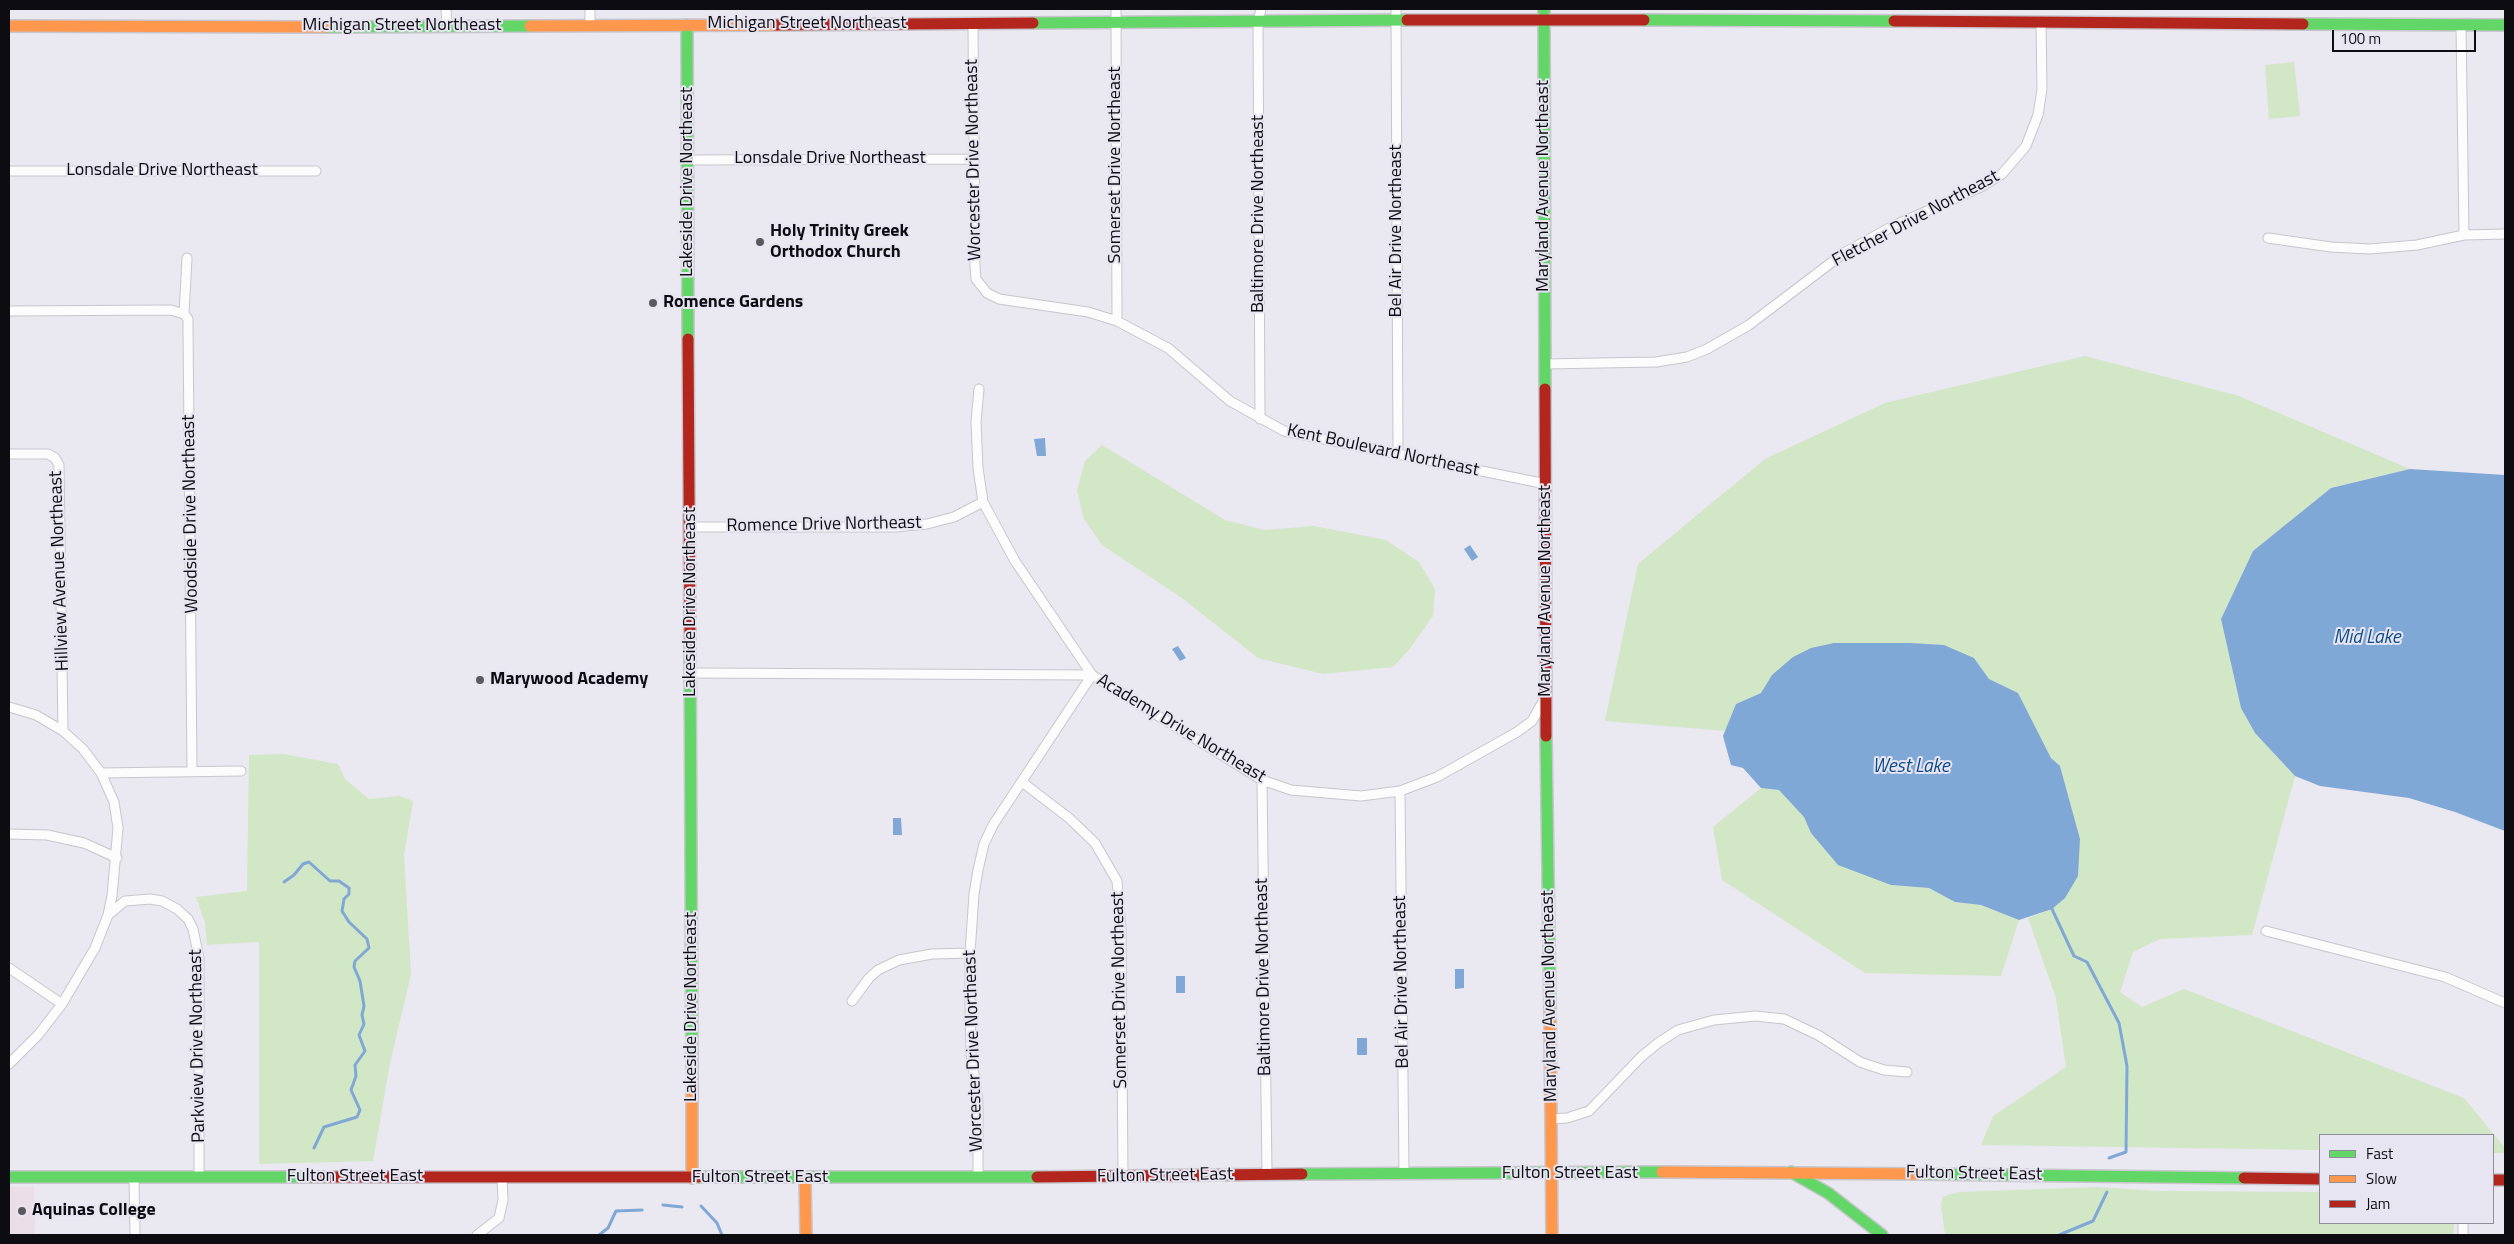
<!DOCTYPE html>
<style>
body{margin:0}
#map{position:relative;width:2514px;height:1244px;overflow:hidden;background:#eae8f0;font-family:"Titillium Web",sans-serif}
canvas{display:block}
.frame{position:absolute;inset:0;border:10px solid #0d0c10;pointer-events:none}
.legend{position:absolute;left:2319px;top:1134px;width:175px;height:90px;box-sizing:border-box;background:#e8e5f3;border:1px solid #908e98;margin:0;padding:6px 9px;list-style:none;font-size:15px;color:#0d0c10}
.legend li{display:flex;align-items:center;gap:10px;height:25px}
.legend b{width:25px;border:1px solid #908e98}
.scale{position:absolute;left:2332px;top:30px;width:144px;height:22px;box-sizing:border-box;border:2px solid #0d0c10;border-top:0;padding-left:6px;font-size:15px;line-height:18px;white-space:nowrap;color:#0d0c10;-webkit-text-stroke:4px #e8e5f3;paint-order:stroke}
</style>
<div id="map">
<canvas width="2514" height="1244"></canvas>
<div class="frame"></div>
<ul class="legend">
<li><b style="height:6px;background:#63d668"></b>Fast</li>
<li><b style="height:6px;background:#ff974d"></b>Slow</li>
<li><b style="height:6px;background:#b3261e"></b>Jam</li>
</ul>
<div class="scale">100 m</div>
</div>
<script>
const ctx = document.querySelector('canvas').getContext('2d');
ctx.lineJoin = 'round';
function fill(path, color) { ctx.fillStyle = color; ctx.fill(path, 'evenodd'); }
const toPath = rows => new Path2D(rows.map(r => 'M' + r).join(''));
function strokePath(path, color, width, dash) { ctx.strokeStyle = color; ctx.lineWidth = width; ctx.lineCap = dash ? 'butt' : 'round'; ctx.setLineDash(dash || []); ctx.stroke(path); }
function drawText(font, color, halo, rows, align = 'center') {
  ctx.font = font + ' "Titillium Web",sans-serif'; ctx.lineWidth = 4; ctx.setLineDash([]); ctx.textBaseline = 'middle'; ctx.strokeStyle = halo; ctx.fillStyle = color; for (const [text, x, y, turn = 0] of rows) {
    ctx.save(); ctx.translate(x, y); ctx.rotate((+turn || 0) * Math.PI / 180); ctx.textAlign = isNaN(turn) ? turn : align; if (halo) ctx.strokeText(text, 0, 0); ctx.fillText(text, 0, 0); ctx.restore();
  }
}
const education = toPath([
 [9,1187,34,1187,35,1235,9,1235]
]);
const green = toPath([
 [2294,62,2300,116,2269,119,2265,65],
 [2085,356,2239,396,2410,469,2331,488,2253,551,2221,619,2241,708,2255,733,2295,776,2252,935,2160,939,2133,952,2120,992,2142,1007,2184,989,2464,1098,2505,1148,2505,1153,2493,1153,2493,1135,2320,1135,2320,1150,1981,1145,1993,1116,2066,1067,2056,998,2028,918,2052,909,2080,839,2060,766,2051,758,2018,694,1989,679,1974,658,1772,675,1761,693,1736,704,1726,731,1605,721,1638,564,1765,459,1885,403],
 [1102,445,1225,520,1264,530,1314,526,1386,540,1419,562,1435,589,1433,616,1408,651,1393,667,1323,674,1258,658,1182,598,1102,545,1084,519,1077,491,1085,461],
 [283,754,338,764,345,779,369,799,400,796,413,801,404,855,411,974,390,1063,373,1161,259,1164,259,942,207,945,205,923,196,897,247,891,249,755],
 [1761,788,1779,790,1805,817,1811,833,1891,885,1929,888,1955,902,1981,905,2019,920,2001,976,1865,973,1722,880,1713,827],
 [2097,1187,2156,1191,2320,1192,2320,1223,2454,1223,2453,1235,1945,1235,1941,1204,1943,1197,1948,1195,1960,1192]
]);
const water = toPath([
 [1045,438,1046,456,1037,456,1034,439],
 [2410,469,2505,475,2505,831,2455,812,2409,798,2320,786,2295,776,2255,733,2241,708,2221,619,2253,551,2331,488],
 [1470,545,1478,557,1472,561,1464,549],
 [1834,643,1910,643,1944,645,1974,658,1989,679,2018,693,2051,758,2060,766,2080,839,2078,876,2065,898,2052,909,2019,920,1981,905,1955,902,1929,888,1891,885,1838,865,1811,833,1804,817,1779,790,1761,788,1743,768,1731,765,1723,736,1736,704,1761,693,1772,675,1793,657,1811,648],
 [1178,646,1186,658,1180,661,1172,649],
 [893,818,901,818,902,835,893,835],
 [1455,969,1464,969,1464,988,1455,989],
 [1176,976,1185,976,1185,993,1176,993],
 [1357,1038,1367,1038,1367,1055,1357,1055]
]);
const stream = toPath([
 [284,882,294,875,303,864,309,862,330,881,339,881,349,888,349,894,344,899,342,911,349,922,367,939,369,948,355,961,354,967,360,981,364,1006,362,1015,364,1024,359,1035,365,1051,355,1065,356,1076,351,1090,360,1110,357,1117,324,1127,314,1148],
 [2052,909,2074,956,2087,962,2119,1023,2127,1066,2126,1152,2109,1158],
 [663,1205,682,1207],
 [701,1206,717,1223,722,1235],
 [599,1235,608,1228,616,1211,642,1210],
 [2059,1235,2093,1221,2107,1192]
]);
const street = toPath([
 [446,9,447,27],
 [590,9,590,25],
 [1116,9,1117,321],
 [1396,9,1398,454],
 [973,23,975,266,976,279,987,293,999,299,1088,312,1117,321,1168,348,1230,401,1284,431,1546,484],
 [2461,25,2464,235],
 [687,160,972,159],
 [9,171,316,171],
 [2268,238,2331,247,2370,249,2417,245,2464,235,2505,234],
 [187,258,184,314,188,319,188,327,192,771],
 [9,311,171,310,184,314],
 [1545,364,1656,362,1687,357,1707,349,1749,325,1844,253,1893,226,1981,187,2002,174,2026,146,2038,115,2042,89,2041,22],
 [1260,419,1258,22,1261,9],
 [9,454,48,454,55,458,59,465,63,731],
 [690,527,895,527,927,524,954,517,983,502],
 [691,673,1092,675,1262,780,1291,790,1361,796,1400,791,1437,777,1517,732,1532,721,1546,696],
 [9,707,36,715,63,731,83,749,101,773,114,802,118,828,112,896,108,915,95,948,62,1004,39,1034,9,1064],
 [101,773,241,771],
 [1262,780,1267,1174],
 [1022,782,1069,818,1095,843,1117,881,1121,928,1123,1177],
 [1400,791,1404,1173],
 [9,834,47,835,84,843,117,858],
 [108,915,125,901,150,899,162,901,177,909,188,919,193,929,199,958,199,1177],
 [2266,931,2445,977,2505,1003],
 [9,968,62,1004],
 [852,1001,869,978,878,970,899,960,932,954,970,953],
 [1551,1119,1567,1118,1589,1111,1641,1057,1658,1043,1678,1030,1714,1020,1755,1016,1784,1019,1818,1035,1860,1062,1884,1070,1907,1072],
 [134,1177,135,1235],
 [978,1177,978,1102,971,1053,970,1007,970,953,974,894,978,870,984,844,993,825,1092,675,1015,561,983,502,978,468,976,422,979,389],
 [2463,1223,2463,1235],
 [477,1235,499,1218,503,1200,502,1178]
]);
const fast = toPath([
 [1544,9,1545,389],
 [1644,20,1894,21],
 [1033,23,1407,20],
 [2303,24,2505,25],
 [687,25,688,339],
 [326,27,530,26],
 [690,643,692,1074],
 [1546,736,1550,1011],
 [1791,1172,1828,1193,1882,1235],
 [1302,1174,1662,1172],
 [1923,1174,2244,1178],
 [9,1177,312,1177],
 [698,1177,1037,1177]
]);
const slow = toPath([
 [9,26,326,27],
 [530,26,776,25],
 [1550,1011,1552,1235],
 [692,1074,692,1178],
 [1662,1172,1923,1174],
 [805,1178,806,1235]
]);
const jam = toPath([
 [1407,20,1644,20],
 [1894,21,2303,24],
 [776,25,1033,23],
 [688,339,690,643],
 [1545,389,1546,736],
 [312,1177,698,1177],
 [1037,1177,1302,1174],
 [2244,1178,2320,1179],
 [2493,1180,2505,1180]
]);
const markers = [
 [760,242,5,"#5a595e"],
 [653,303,5,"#5a595e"],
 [480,680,5,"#5a595e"],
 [22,1211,5,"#5a595e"]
];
const streetNames = [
 ["Michigan Street Northeast",807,24],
 ["Michigan Street Northeast",402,26],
 ["Lonsdale Drive Northeast",830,159],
 ["Worcester Drive Northeast",974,160,-91],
 ["Somerset Drive Northeast",1116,165,-90],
 ["Lonsdale Drive Northeast",162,171],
 ["Lakeside Drive Northeast",688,182,-90],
 ["Maryland Avenue Northeast",1544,186,-90],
 ["Baltimore Drive Northeast",1259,214,-90],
 ["Fletcher Drive Northeast",1916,219,-28],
 ["Bel Air Drive Northeast",1397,231,-90],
 ["Kent Boulevard Northeast",1383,451,12],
 ["Woodside Drive Northeast",191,514,-91],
 ["Romence Drive Northeast",824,525,-1],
 ["Hillview Avenue Northeast",60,571,-92],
 ["Maryland Avenue Northeast",1546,591,-90],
 ["Lakeside Drive Northeast",691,602,-90],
 ["Academy Drive Northeast",1181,729,31],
 ["Baltimore Drive Northeast",1264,977,-91],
 ["Bel Air Drive Northeast",1402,982,-91],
 ["Somerset Drive Northeast",1120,990,-91],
 ["Maryland Avenue Northeast",1550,996,-91],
 ["Lakeside Drive Northeast",692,1007,-90],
 ["Parkview Drive Northeast",198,1046,-91],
 ["Worcester Drive Northeast",974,1051,-92],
 ["Fulton Street East",1570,1174],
 ["Fulton Street East",1974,1174,1],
 ["Fulton Street East",1165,1176,-1],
 ["Fulton Street East",355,1177],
 ["Fulton Street East",760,1178]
];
const poiNames = [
 ["Holy Trinity Greek",770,232],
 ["Orthodox Church",770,253],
 ["Romence Gardens",663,303],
 ["Marywood Academy",490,680],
 ["Aquinas College",32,1211]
];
const waterNames = [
 ["Mid Lake",2367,638],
 ["West Lake",1911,767]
];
fill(education, '#ecdee7');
fill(green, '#d2e7c5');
fill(water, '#80a8d6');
strokePath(stream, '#80a8d6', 3);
strokePath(street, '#c8c6cc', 11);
strokePath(fast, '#c8c6cc', 14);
strokePath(slow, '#c8c6cc', 14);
strokePath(jam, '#c8c6cc', 14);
strokePath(street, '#fcfcfd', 9);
strokePath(fast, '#63d668', 11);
strokePath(slow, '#ff974d', 11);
strokePath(jam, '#b3261e', 11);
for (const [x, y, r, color] of markers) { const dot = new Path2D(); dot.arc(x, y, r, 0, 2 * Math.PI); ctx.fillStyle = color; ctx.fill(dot); strokePath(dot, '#e8e5f3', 2); }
drawText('18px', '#0d0c10', '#e8e5f3', streetNames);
drawText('bold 18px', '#0d0c10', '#e8e5f3', poiNames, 'left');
drawText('italic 19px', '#0c4d87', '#e8e5f3', waterNames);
</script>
